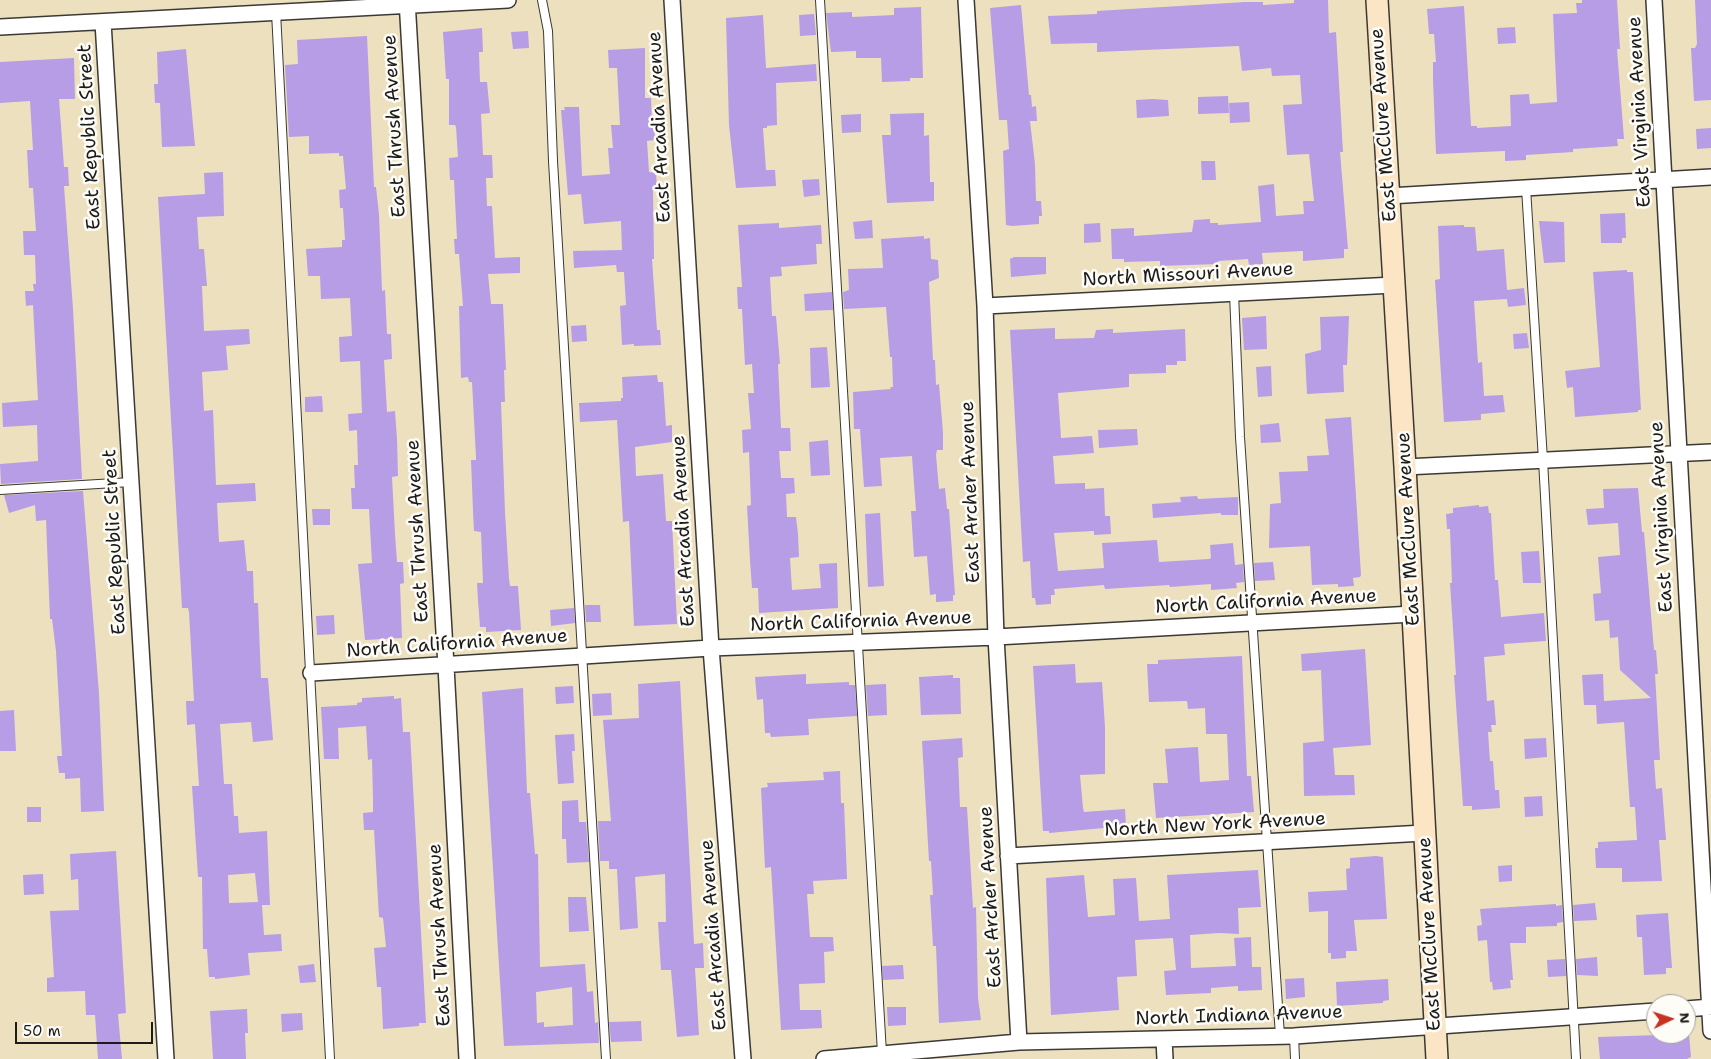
<!DOCTYPE html>
<style>
body{margin:0}
#map{position:relative;width:1711px;height:1059px;overflow:hidden;background:#ede0bf;font-family:"Shantell Sans",sans-serif}
canvas{display:block}
.north{position:absolute;left:1646px;top:994px;width:50px;height:50px;box-sizing:border-box;background:#fdfcf7;border:1px solid #a3a29f;border-radius:50%;rotate:86deg;font-size:14px;font-weight:700;line-height:20px;text-align:center;color:#1c1c1c}
.north::after{content:'';display:block;margin:auto;width:18px;height:22px;background:#c8321e;clip-path:polygon(50% 0,100% 100%,50% 72%,0 100%)}
.scale{position:absolute;left:15px;top:1022px;width:138px;height:22px;box-sizing:border-box;border:2px solid #1c1c1c;border-top:0;padding-left:6px;font-size:15px;line-height:18px;white-space:nowrap;color:#1c1c1c;-webkit-text-stroke:4px #fdfcf7;paint-order:stroke}
</style>
<div id="map">
<canvas width="1711" height="1059"></canvas>
<div class="north">N</div>
<div class="scale">50 m</div>
</div>
<script>
const ctx = document.querySelector('canvas').getContext('2d');
ctx.lineJoin = 'round';
function fill(path, color) { ctx.fillStyle = color; ctx.fill(path, 'evenodd'); }
const toPath = rows => new Path2D(rows.map(r => 'M' + r).join(''));
function strokePath(path, color, width, dash) { ctx.strokeStyle = color; ctx.lineWidth = width; ctx.lineCap = dash ? 'butt' : 'round'; ctx.setLineDash(dash || []); ctx.stroke(path); }
function drawText(font, color, halo, rows, align = 'center') {
  ctx.font = font + ' "Shantell Sans",sans-serif'; ctx.lineWidth = 5; ctx.setLineDash([]); ctx.textBaseline = 'middle'; ctx.strokeStyle = halo; ctx.fillStyle = color; for (const [text, x, y, turn = 0] of rows) {
    ctx.save(); ctx.translate(x, y); ctx.rotate((+turn || 0) * Math.PI / 180); ctx.textAlign = isNaN(turn) ? turn : align; if (halo) ctx.strokeText(text, 0, 0); ctx.fillText(text, 0, 0); ctx.restore();
  }
}
const building = toPath([
 [1294,0,1328,0,1329,33,1336,32,1343,152,1340,152,1348,249,1344,249,1344,258,1303,261,1303,251,1262,253,1263,264,1249,265,1248,259,1218,261,1218,264,1160,266,1160,261,1124,262,1124,259,1112,259,1111,229,1134,228,1134,236,1192,232,1194,220,1210,219,1210,223,1218,223,1218,225,1261,222,1258,186,1274,184,1276,216,1304,214,1303,201,1314,201,1309,154,1287,155,1283,105,1302,104,1300,75,1272,76,1271,68,1242,71,1239,46,1097,52,1097,43,1051,44,1048,16,1097,14,1097,11,1245,2,1263,2,1263,5,1294,3],
 [1582,0,1617,0,1620,49,1617,49,1624,139,1617,139,1618,146,1573,149,1573,152,1526,155,1526,160,1505,161,1505,151,1436,154,1433,80,1433,62,1436,62,1434,34,1429,34,1427,9,1464,6,1471,126,1477,126,1477,128,1511,126,1510,95,1529,94,1530,104,1557,102,1553,14,1577,13,1576,3,1582,3],
 [1695,0,1711,0,1711,100,1694,101,1691,48,1695,48,1697,44],
 [1021,5,1029,95,1031,95,1032,107,1036,106,1037,121,1030,121,1035,164,1036,201,1041,201,1042,216,1039,216,1039,224,1012,226,1006,225,1003,151,1009,149,1007,120,999,120,990,8],
 [921,7,923,78,910,78,910,81,882,82,881,58,856,58,856,51,831,52,826,13,852,12,852,17,894,15,894,8],
 [814,14,816,35,800,36,799,15],
 [763,15,766,68,816,64,817,81,776,83,777,125,767,126,767,128,763,128,766,170,775,170,776,186,736,188,729,125,726,18],
 [1515,27,1516,43,1498,44,1497,28],
 [482,28,483,52,479,52,480,82,487,82,490,113,481,114,483,155,492,155,493,178,486,178,487,206,492,206,495,258,520,257,520,273,488,274,491,304,503,304,506,370,504,370,505,402,501,402,505,512,509,579,510,586,518,586,521,630,486,632,486,627,480,627,478,600,477,583,483,583,481,532,474,531,473,511,471,460,476,460,476,457,472,382,469,382,468,377,461,378,459,306,463,306,459,254,455,254,454,239,457,239,454,180,450,180,449,158,458,157,456,127,455,125,449,125,449,79,446,79,443,32],
 [528,31,529,48,513,49,511,32],
 [367,36,374,187,376,187,379,214,382,291,385,290,387,334,391,334,392,359,384,360,387,412,395,411,397,439,398,476,392,477,395,534,397,562,403,562,404,583,400,584,402,638,365,640,358,564,372,563,369,509,352,509,351,488,355,488,354,465,358,465,357,430,349,431,348,414,362,413,360,361,340,362,339,337,352,336,350,298,321,299,320,276,308,276,306,249,342,247,342,240,345,240,343,208,340,208,339,190,346,189,343,156,339,156,339,153,309,154,309,136,289,137,285,65,298,64,297,40],
 [645,48,645,98,651,98,652,123,654,123,655,140,647,141,649,172,656,173,657,188,653,189,654,259,652,259,657,330,660,330,661,345,634,346,634,344,622,345,620,306,626,305,624,272,617,272,616,265,574,268,573,251,622,250,621,221,584,224,581,194,568,195,561,110,565,110,564,107,579,107,582,176,610,174,608,148,613,148,611,125,620,125,617,68,609,68,608,50],
 [186,49,195,146,162,147,160,103,155,103,154,84,158,84,157,52],
 [74,58,75,99,59,99,64,167,68,167,69,186,64,186,73,309,82,479,1,484,0,464,38,461,37,425,3,427,2,403,38,400,33,305,26,306,25,291,34,291,33,284,36,284,35,255,24,255,23,231,36,231,33,188,29,188,27,150,33,150,30,101,0,103,0,62],
 [1228,96,1229,113,1198,114,1198,97],
 [1153,99,1168,100,1169,116,1137,118,1136,100],
 [1249,102,1250,122,1230,123,1229,103],
 [924,113,924,136,929,135,930,182,934,182,934,201,887,203,882,135,891,135,890,114],
 [861,114,861,132,842,133,841,115],
 [1711,128,1711,148,1697,149,1696,129],
 [1201,161,1215,161,1216,180,1202,180],
 [223,172,224,216,197,217,199,249,204,249,207,286,202,286,204,331,249,329,250,344,226,346,228,370,202,372,204,411,213,410,216,485,255,483,256,501,217,503,219,542,244,540,247,571,253,571,254,603,258,603,261,678,268,678,273,740,253,742,251,722,220,724,224,784,232,784,234,816,238,816,239,833,267,831,270,905,262,905,264,935,281,934,282,951,248,953,250,975,215,979,215,977,209,977,207,949,203,949,202,877,198,877,192,786,199,786,195,724,187,725,186,701,194,701,189,612,188,608,182,608,158,197,205,194,204,173],
 [255,873,258,902,229,903,228,875],
 [819,179,820,195,804,197,802,180],
 [1625,213,1626,238,1622,238,1622,243,1601,243,1600,214],
 [872,220,873,238,855,239,853,222],
 [1539,221,1564,222,1565,262,1544,263],
 [779,223,779,228,821,225,822,244,816,244,817,264,781,267,782,276,770,277,772,316,776,316,780,364,778,364,781,428,790,428,791,451,779,451,781,478,794,478,795,493,786,494,787,517,796,517,798,534,799,557,790,558,792,590,821,588,819,564,837,563,838,608,759,613,758,588,752,588,750,560,747,506,751,505,749,452,743,453,742,430,751,429,748,393,754,393,752,364,745,365,742,309,738,309,737,287,742,287,738,225],
 [1100,223,1101,242,1084,243,1084,224],
 [1464,225,1464,227,1475,227,1477,251,1504,249,1507,290,1524,288,1526,305,1508,307,1507,299,1474,301,1478,363,1482,362,1484,396,1503,395,1505,412,1481,414,1481,420,1444,422,1435,280,1440,279,1438,226],
 [924,236,924,239,930,238,931,259,938,260,939,278,929,282,933,360,935,360,936,385,939,384,943,433,943,450,937,450,936,455,939,489,945,488,947,509,949,509,955,595,953,595,953,601,936,602,936,594,930,595,927,556,914,557,911,511,916,511,912,456,880,458,882,486,864,487,860,429,854,429,853,392,891,389,890,387,893,387,892,357,890,357,886,307,844,309,843,292,849,290,848,269,883,268,881,239],
 [1014,257,1046,257,1046,274,1011,277,1010,259],
 [1627,270,1627,272,1633,272,1641,410,1638,410,1638,412,1575,417,1573,387,1567,388,1565,371,1600,367,1593,272],
 [832,292,833,310,805,311,804,294],
 [1266,316,1267,349,1244,350,1242,318],
 [1349,316,1347,365,1343,365,1344,392,1307,394,1305,354,1321,350,1320,317],
 [586,325,587,341,572,342,571,326],
 [1055,328,1055,339,1094,338,1096,330,1113,329,1113,333,1185,329,1186,361,1177,361,1177,365,1166,365,1166,373,1129,374,1129,387,1058,393,1061,438,1092,436,1094,453,1053,456,1055,484,1085,483,1085,489,1104,488,1105,516,1110,516,1111,534,1094,535,1094,531,1054,533,1058,571,1104,568,1102,543,1157,540,1159,562,1209,559,1211,558,1210,545,1233,543,1235,565,1243,564,1244,582,1236,583,1237,588,1211,590,1211,584,1170,587,1169,585,1105,589,1104,585,1054,589,1055,595,1051,595,1051,604,1036,605,1035,598,1032,598,1030,561,1023,562,1010,330],
 [1527,333,1529,348,1514,349,1513,334],
 [827,347,830,387,811,388,810,348],
 [1271,366,1272,396,1258,397,1256,367],
 [657,375,658,382,663,382,666,426,672,425,672,442,635,447,636,476,663,474,666,521,672,521,677,624,634,626,629,521,623,522,617,420,580,422,579,403,621,401,621,398,623,398,622,377],
 [322,396,323,412,305,412,305,397],
 [1351,417,1361,575,1360,577,1353,578,1354,586,1338,587,1338,584,1312,585,1310,546,1269,548,1270,504,1281,503,1279,472,1308,471,1307,456,1329,455,1325,419],
 [1279,423,1281,442,1261,443,1260,425],
 [1137,429,1138,445,1099,448,1098,430],
 [828,440,830,475,811,476,809,442],
 [1638,488,1642,532,1644,532,1654,650,1656,650,1658,674,1655,674,1660,760,1654,760,1656,789,1662,788,1666,840,1659,840,1662,881,1622,882,1622,868,1596,868,1595,848,1598,848,1598,842,1637,840,1635,807,1630,807,1624,722,1597,724,1596,705,1584,705,1582,675,1603,674,1604,701,1651,698,1620,670,1618,637,1610,638,1609,620,1595,621,1593,594,1601,593,1598,557,1620,555,1618,523,1588,525,1586,509,1604,508,1603,489],
 [83,491,99,693,104,811,81,812,80,778,65,779,65,773,59,773,57,756,62,756,56,651,52,619,50,619,46,520,36,521,35,505,9,513,4,495],
 [1197,496,1198,499,1238,497,1238,515,1221,515,1221,513,1153,518,1152,504,1181,502,1180,497],
 [1479,505,1479,507,1488,506,1489,513,1491,513,1495,580,1498,580,1501,617,1544,613,1546,641,1504,644,1505,655,1484,657,1487,701,1494,700,1496,725,1491,725,1492,732,1488,732,1490,761,1493,761,1495,790,1499,790,1500,808,1472,810,1472,806,1463,806,1454,675,1456,675,1450,583,1452,583,1450,529,1447,529,1446,514,1453,513,1453,508],
 [312,509,330,509,330,525,313,525],
 [880,513,884,586,868,587,865,514],
 [1539,551,1541,583,1523,583,1521,552],
 [1273,562,1275,580,1255,581,1254,563],
 [585,605,600,605,601,622,586,622],
 [574,608,575,623,551,626,550,610],
 [334,615,335,634,317,635,316,616],
 [1365,649,1371,745,1333,748,1335,775,1354,775,1355,795,1304,796,1303,743,1324,741,1321,670,1302,671,1301,654],
 [1242,656,1247,776,1251,776,1254,812,1156,818,1153,783,1168,783,1165,749,1198,747,1200,782,1229,780,1227,734,1206,734,1205,708,1188,709,1187,701,1149,702,1147,664,1158,664,1158,660],
 [1075,664,1076,683,1102,682,1105,727,1105,774,1080,775,1083,808,1084,812,1125,809,1126,826,1049,833,1049,831,1043,831,1033,666],
 [806,674,806,684,849,682,849,685,855,685,857,716,808,719,809,735,771,737,770,733,765,733,763,699,757,700,755,677],
 [953,675,953,678,960,678,961,714,921,715,919,677],
 [680,681,694,944,703,943,704,968,695,968,699,1035,677,1037,671,970,661,970,658,922,666,922,665,874,635,877,638,928,620,930,617,869,609,869,609,861,600,861,598,821,611,821,603,720,639,718,638,684],
 [886,684,887,715,868,716,866,685],
 [573,686,574,703,556,704,555,687],
 [523,688,527,793,530,793,535,854,538,854,540,967,585,964,587,992,593,991,595,1023,598,1022,599,1043,596,1043,504,1046,482,692],
 [572,987,573,1025,544,1027,544,1022,537,1023,536,992],
 [611,693,612,715,593,716,592,694],
 [394,696,394,699,401,698,403,732,410,732,426,1023,419,1023,419,1026,383,1029,381,987,377,987,374,948,386,947,383,918,379,917,374,830,364,830,363,813,373,812,373,799,372,759,368,760,366,726,338,728,339,759,324,759,321,707,357,705,357,703,362,702,362,698],
 [14,710,16,751,0,751,0,711],
 [574,734,575,751,572,751,574,783,558,784,555,735],
 [962,738,963,757,958,758,960,807,967,807,973,908,976,907,978,998,981,1020,939,1023,936,946,933,946,930,895,933,895,931,861,929,861,922,741],
 [1546,738,1547,757,1525,759,1524,739],
 [840,771,841,803,844,803,847,879,813,881,814,894,807,894,810,937,833,937,834,951,824,952,825,983,799,984,800,1010,821,1010,822,1028,781,1030,771,867,765,868,761,788,768,787,767,783,824,780,823,772],
 [1542,796,1543,816,1525,817,1524,797],
 [578,800,579,822,586,822,589,862,567,863,566,839,562,839,562,801],
 [27,807,41,807,41,822,27,822],
 [116,851,126,1013,118,1014,122,1059,98,1059,95,1015,86,1015,85,991,47,992,47,978,54,977,50,911,79,910,78,879,71,880,70,854],
 [1376,856,1383,857,1387,919,1354,920,1357,951,1346,951,1346,958,1331,959,1331,953,1328,953,1328,911,1309,912,1308,892,1347,890,1346,869,1350,868,1350,858],
 [1512,865,1512,881,1499,882,1498,866],
 [1258,870,1261,907,1238,908,1239,934,1219,933,1190,935,1191,968,1236,966,1234,938,1251,937,1252,967,1261,967,1262,990,1238,991,1238,986,1211,988,1211,993,1166,995,1164,971,1176,970,1173,938,1135,940,1137,976,1117,977,1119,1010,1051,1015,1046,878,1084,875,1088,917,1115,915,1113,879,1136,878,1139,921,1170,919,1167,875],
 [43,874,44,894,24,895,23,875],
 [568,897,586,897,589,931,569,932],
 [1595,903,1597,920,1574,921,1573,905],
 [1556,904,1556,906,1562,905,1563,922,1557,923,1557,926,1526,927,1526,943,1510,943,1513,980,1510,980,1511,988,1493,990,1492,982,1490,982,1487,940,1478,941,1477,926,1482,925,1480,909],
 [1668,913,1672,968,1666,968,1666,974,1644,975,1642,937,1637,937,1636,915],
 [1597,957,1598,976,1577,975,1576,959],
 [1565,959,1566,976,1548,977,1547,960],
 [314,964,316,982,300,983,298,966],
 [903,965,904,979,883,980,882,966],
 [1304,978,1305,997,1286,999,1285,979],
 [1388,979,1389,1000,1383,1001,1383,1003,1337,1006,1336,982],
 [887,1007,906,1007,906,1025,888,1026],
 [247,1009,248,1033,245,1033,246,1059,213,1059,210,1011],
 [302,1013,303,1030,282,1032,281,1014],
 [641,1021,642,1041,611,1042,609,1022],
 [1689,1034,1691,1057,1687,1059,1600,1059,1598,1037]
]);
const lane = toPath([
 [542,0,548,31,553,161,606,1059],
 [820,0,882,1053],
 [276,12,330,1059],
 [1526,188,1543,460,1576,1059],
 [1234,293,1240,437,1280,1036],
 [0,490,131,482],
 [1294,1036,1295,1059]
]);
const street = toPath([
 [407,0,446,666,467,1059],
 [672,0,711,648,743,1059],
 [966,0,985,306,996,637,1019,1042],
 [1654,0,1711,1031],
 [103,22,166,1059],
 [0,27,508,0],
 [1389,196,1711,177],
 [985,306,1394,285],
 [1405,467,1711,452],
 [311,673,711,648,996,637,1413,614],
 [1008,856,1424,833],
 [1686,1009,1711,1007],
 [1164,1039,1165,1059],
 [824,1059,1019,1042,1294,1036,1656,1011]
]);
const secondary = toPath([
 [1377,0,1405,467,1437,1059]
]);
const streetNames = [
 ["East Virginia Avenue",1640,112,-93],
 ["East McClure Avenue",1384,125,-94],
 ["East Thrush Avenue",395,126,-93],
 ["East Arcadia Avenue",660,127,-93],
 ["East Republic Street",90,137,-93],
 ["North Missouri Avenue",1188,275,-3],
 ["East Archer Avenue",971,492,-92],
 ["East Virginia Avenue",1662,517,-93],
 ["East McClure Avenue",1409,529,-93],
 ["East Thrush Avenue",418,531,-93],
 ["East Arcadia Avenue",684,531,-93],
 ["East Republic Street",115,542,-93],
 ["North California Avenue",1266,602,-3],
 ["North California Avenue",861,622,-2],
 ["North California Avenue",457,644,-4],
 ["North New York Avenue",1215,825,-3],
 ["East Archer Avenue",991,897,-93],
 ["East McClure Avenue",1430,934,-93],
 ["East Thrush Avenue",440,935,-93],
 ["East Arcadia Avenue",714,935,-94],
 ["North Indiana Avenue",1239,1016,-2]
];
fill(building, '#b69de5');
strokePath(lane, '#3b3934', 10);
strokePath(street, '#3b3934', 18);
strokePath(secondary, '#3b3934', 24);
strokePath(lane, '#fff', 8);
strokePath(street, '#fff', 15);
strokePath(secondary, '#fce5c4', 21);
drawText('19px', '#1c1c1c', '#fdfcf7', streetNames);
</script>
